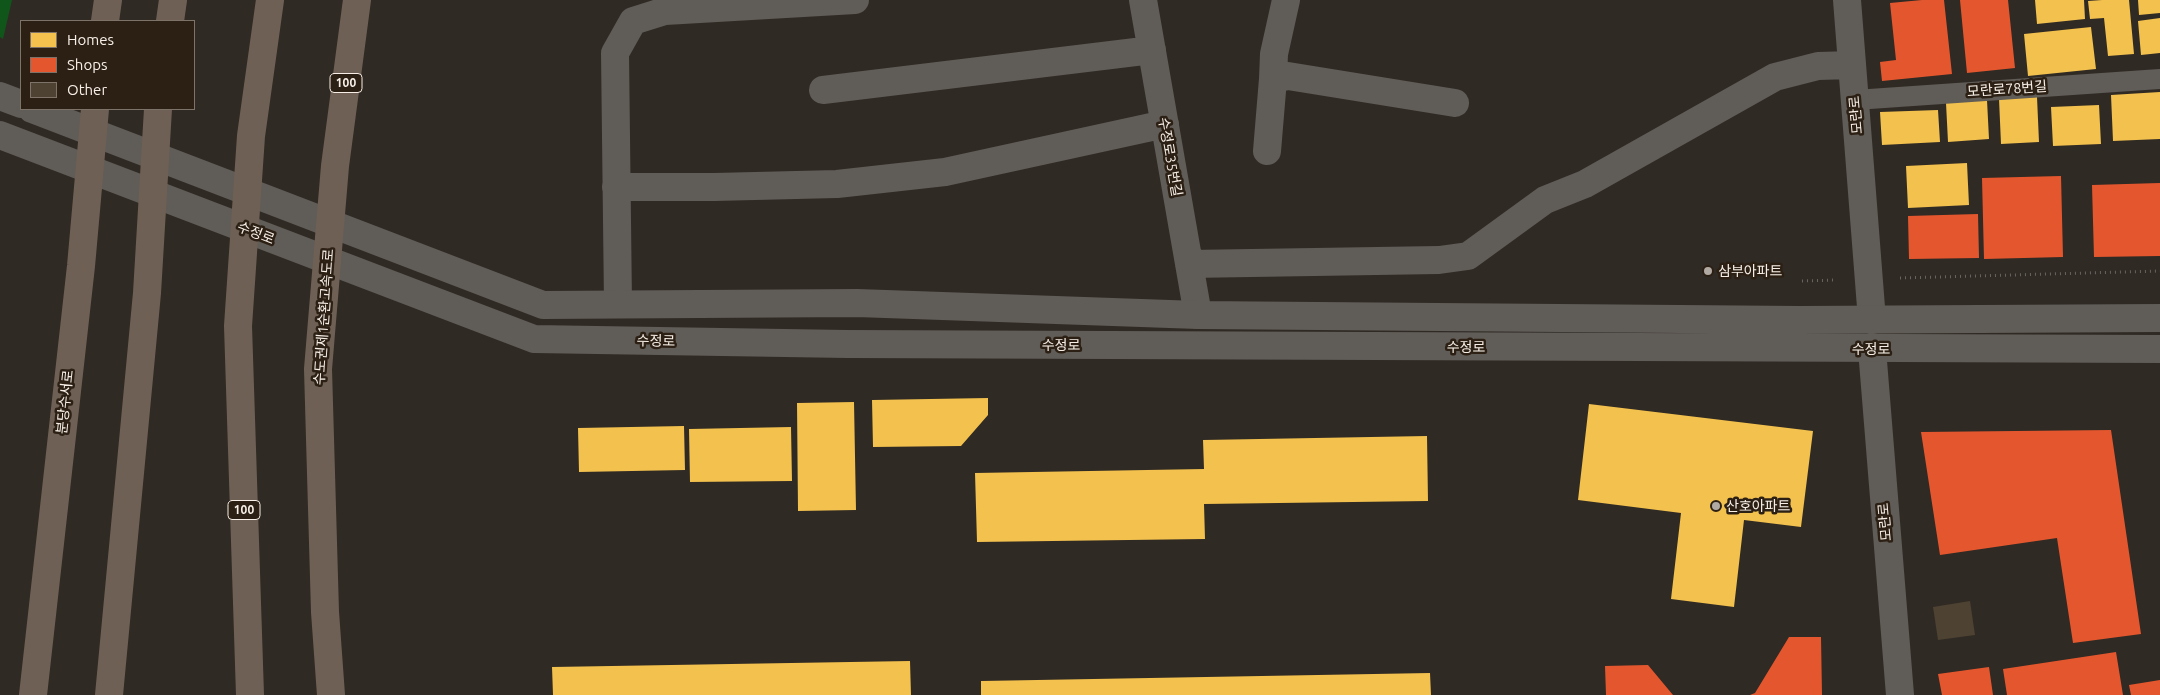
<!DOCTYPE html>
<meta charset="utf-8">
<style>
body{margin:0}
#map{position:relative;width:2160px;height:695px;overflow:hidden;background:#302a24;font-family:Ubuntu,sans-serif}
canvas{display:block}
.legend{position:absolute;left:20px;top:20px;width:175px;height:90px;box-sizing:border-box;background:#2c2014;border:1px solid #7d7368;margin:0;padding:6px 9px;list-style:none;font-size:15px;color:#f7efe7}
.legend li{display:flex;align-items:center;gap:10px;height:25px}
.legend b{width:25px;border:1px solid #7d7368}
</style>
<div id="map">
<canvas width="2160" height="695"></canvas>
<ul class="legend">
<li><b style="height:14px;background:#f2c14e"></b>Homes</li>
<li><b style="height:14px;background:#e4572e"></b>Shops</li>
<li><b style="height:14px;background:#4e4232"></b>Other</li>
</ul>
</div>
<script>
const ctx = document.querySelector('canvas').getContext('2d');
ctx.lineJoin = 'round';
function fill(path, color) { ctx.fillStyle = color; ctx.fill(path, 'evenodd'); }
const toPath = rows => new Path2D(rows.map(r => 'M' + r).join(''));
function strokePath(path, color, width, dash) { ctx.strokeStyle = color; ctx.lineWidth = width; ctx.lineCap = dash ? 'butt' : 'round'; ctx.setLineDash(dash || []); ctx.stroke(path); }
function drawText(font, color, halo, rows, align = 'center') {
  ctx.font = font + ' Ubuntu,"Noto Sans KR",sans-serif'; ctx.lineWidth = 5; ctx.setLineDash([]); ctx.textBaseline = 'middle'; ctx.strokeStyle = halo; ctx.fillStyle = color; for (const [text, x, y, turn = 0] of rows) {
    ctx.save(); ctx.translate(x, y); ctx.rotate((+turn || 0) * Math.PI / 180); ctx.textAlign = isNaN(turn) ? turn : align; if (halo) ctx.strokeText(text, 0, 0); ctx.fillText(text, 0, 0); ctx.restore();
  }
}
const green = toPath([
 [0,0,12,0,3,39,0,37]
]);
const homes = toPath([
 [2035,0,2084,0,2085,19,2037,24],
 [2102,0,2129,0,2134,54,2108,56,2104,18,2090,19,2088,1],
 [2138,0,2160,0,2160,13,2139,15],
 [2160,18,2160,53,2141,55,2138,21],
 [2091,27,2096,69,2028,76,2024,34],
 [2160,92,2160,139,2113,141,2111,95],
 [2037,97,2039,142,2001,144,1999,99],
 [1987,100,1989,139,1948,142,1946,103],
 [2099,105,2101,144,2053,146,2051,107],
 [1938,110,1940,142,1882,145,1880,112],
 [1967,163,1969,205,1908,208,1906,166],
 [988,398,988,415,961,446,873,447,872,400],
 [854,402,856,510,798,511,797,403],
 [1589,404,1813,431,1801,527,1744,520,1734,607,1671,599,1681,513,1578,500],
 [684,426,685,470,579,472,578,428],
 [791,427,792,481,690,482,689,429],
 [1427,436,1428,501,1204,504,1205,539,977,542,975,473,1204,469,1203,440],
 [910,661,911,695,553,695,552,667],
 [1430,673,1431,695,981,695,981,681]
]);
const shops = toPath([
 [1922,0,1944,0,1952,74,1882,81,1880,62,1896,60,1890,3],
 [1960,0,2008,0,2015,68,1967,73],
 [2061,176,2063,257,1984,259,1982,178],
 [2160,183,2160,256,2094,257,2092,185],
 [1978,214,1979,258,1909,259,1908,216],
 [2111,430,2141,634,2073,643,2057,538,1940,555,1921,432],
 [1789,637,1821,637,1822,695,1750,695,1755,693],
 [2116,652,2123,695,2007,695,2003,669],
 [1648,665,1673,695,1606,695,1605,666],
 [1989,667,1993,695,1942,695,1938,674],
 [2160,680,2160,695,2131,695,2129,685]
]);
const building = toPath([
 [1970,601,1975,635,1938,640,1933,607]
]);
const path = toPath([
 [1900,278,2160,271],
 [1802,281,1836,280]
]);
const lane = toPath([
 [1855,100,2160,79]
]);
const street = toPath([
 [1143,0,1198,315],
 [1847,0,1872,320],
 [1273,79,1274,54,1286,0],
 [823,90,1152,50],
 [1267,151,1273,79,1288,76,1455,103],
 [616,187,714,187,837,184,945,172,1165,124],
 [1189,264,1439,260,1468,256,1545,200,1585,184,1775,77,1818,66,1852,65],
 [618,304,615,53,633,21,665,11,855,0],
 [1872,349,1900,695]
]);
const secondary = toPath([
 [0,96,21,104],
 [32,109,543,305,857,303,1198,315,1800,320,2160,318],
 [0,135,534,339,847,344,2160,349]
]);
const highway = toPath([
 [105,21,108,0],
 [170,21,173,0],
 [33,695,81,266,95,109],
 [109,695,147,293,158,109],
 [250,695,238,326,251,136,270,0],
 [331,695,325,612,318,369,335,166,357,0]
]);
const markers = [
 [1708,271,5,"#b1aaa3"],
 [1716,506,5,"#b1aaa3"]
];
const shields = [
 [346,83,32],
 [244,510,32]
];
const shieldNames = [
 ["100",346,83],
 ["100",244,510]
];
const streetNames = [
 ["모란로78번길",2007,89,-4],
 ["모란로",1856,115,-95],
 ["수정로35번길",1170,157,80],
 ["수정로",256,233,21],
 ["수도권제1순환고속도로",324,317,-86],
 ["수정로",656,341,1],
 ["수정로",1061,345],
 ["수정로",1466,347],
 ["수정로",1871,349],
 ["분당수서로",65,402,-84],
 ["모란로",1885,522,-95]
];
const poiNames = [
 ["삼부아파트",1718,271],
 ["산호아파트",1726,506]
];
fill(green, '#10561b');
fill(homes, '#f2c14e');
fill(shops, '#e4572e');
fill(building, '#4e4232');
strokePath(path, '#68645f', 3, [1, 4]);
strokePath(lane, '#605c57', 20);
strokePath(street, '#605c57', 28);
strokePath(secondary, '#605c57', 28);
strokePath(highway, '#6f6055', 28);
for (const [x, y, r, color] of markers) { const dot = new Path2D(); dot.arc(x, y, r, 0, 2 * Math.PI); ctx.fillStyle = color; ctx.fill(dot); strokePath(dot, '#2c2014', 2); }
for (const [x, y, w] of shields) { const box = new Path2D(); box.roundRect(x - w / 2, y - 9.5, w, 19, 4); ctx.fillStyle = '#2c2014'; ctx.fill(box); strokePath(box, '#f7efe7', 1); }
drawText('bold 12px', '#f7efe7', null, shieldNames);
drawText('14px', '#f7efe7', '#2c2014', streetNames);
drawText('14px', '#f7efe7', '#2c2014', poiNames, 'left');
</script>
